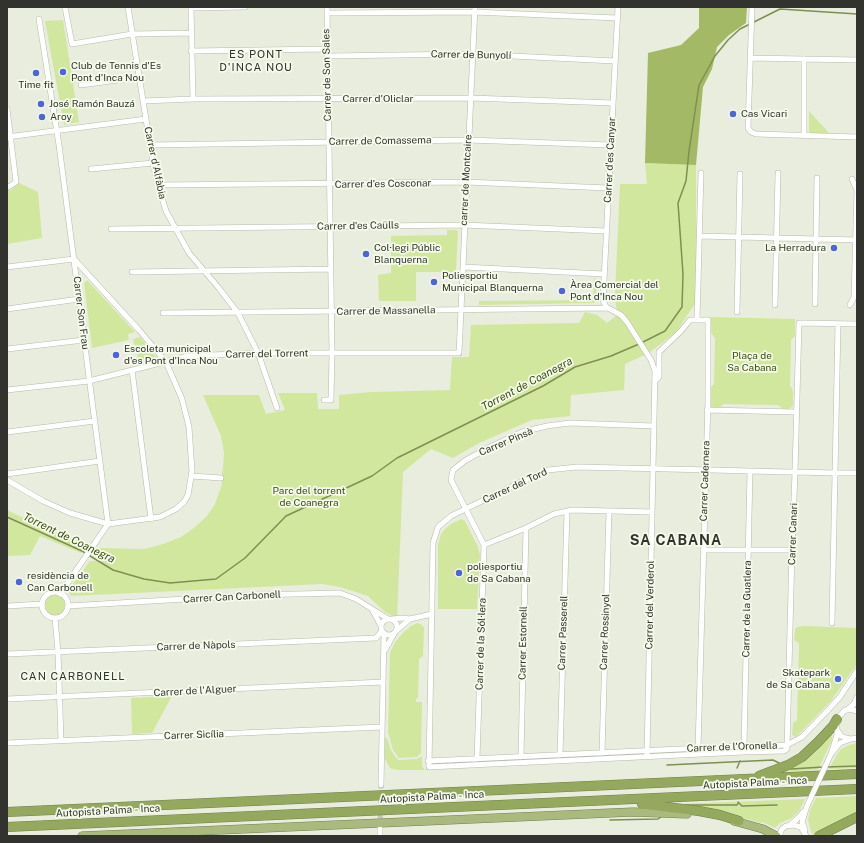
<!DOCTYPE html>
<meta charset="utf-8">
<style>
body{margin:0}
#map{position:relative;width:864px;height:843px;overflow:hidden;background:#e8edde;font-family:"Public Sans",sans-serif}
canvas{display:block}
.frame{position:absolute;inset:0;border:8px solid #32332e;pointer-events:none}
</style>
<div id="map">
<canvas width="864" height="843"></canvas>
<div class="frame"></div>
</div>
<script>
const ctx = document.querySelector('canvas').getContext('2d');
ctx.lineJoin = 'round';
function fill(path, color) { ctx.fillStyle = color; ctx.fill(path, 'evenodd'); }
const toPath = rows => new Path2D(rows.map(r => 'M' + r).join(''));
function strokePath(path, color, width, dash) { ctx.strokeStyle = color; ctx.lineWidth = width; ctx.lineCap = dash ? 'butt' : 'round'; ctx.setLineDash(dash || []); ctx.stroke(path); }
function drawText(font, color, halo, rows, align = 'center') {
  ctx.font = font + ' "Public Sans",sans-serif'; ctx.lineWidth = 3.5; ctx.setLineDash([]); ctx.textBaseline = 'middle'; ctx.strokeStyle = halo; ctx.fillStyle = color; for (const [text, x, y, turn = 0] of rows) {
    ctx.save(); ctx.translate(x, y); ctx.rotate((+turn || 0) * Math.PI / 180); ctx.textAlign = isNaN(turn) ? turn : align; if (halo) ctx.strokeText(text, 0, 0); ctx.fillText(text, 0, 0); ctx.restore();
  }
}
const green = toPath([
 [63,20,79,122,64,125,45,21],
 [809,111,829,133,809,133],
 [645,163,696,165,696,302,676,332,649,353,625,364,624,390,571,395,570,416,532,420,479,443,453,458,431,449,403,472,397,619,385,612,368,596,340,587,322,584,71,596,68,590,90,561,105,561,99,548,145,549,163,544,181,537,194,528,207,516,215,504,222,484,221,478,223,468,224,453,221,436,203,395,259,395,266,414,285,410,278,393,317,393,318,409,339,409,339,395,371,392,450,390,452,357,469,357,471,325,579,323,585,312,597,315,607,323,617,315,615,294,620,184,647,184],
 [19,183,38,192,42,238,7,244,7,190,11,190],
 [447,230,455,230,458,231,456,272,416,272,416,301,379,301,378,275,391,273,391,236,447,235],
 [594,278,597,281,596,301,594,303,479,305,479,301,591,300,593,299],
 [87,280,135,332,128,334,129,340,92,348,84,283],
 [711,317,795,319,795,336,791,340,790,386,792,388,793,392,793,404,792,407,788,409,783,409,778,405,724,404,719,408,713,407,711,406,709,403,710,388,714,384,715,338,711,333],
 [140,337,156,357,155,360,140,364,133,339],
 [7,510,44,528,88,543,81,553,40,536,30,555,7,556],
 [461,519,465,521,478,547,480,555,477,609,438,609,438,545,441,534,445,529,451,524],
 '45 605a10 10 0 1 1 20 0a10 10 0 1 1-20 0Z',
 [417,623,422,625,424,628,423,656,419,659,418,698,416,699,416,702,422,702,421,753,417,757,399,758,393,750,388,732,390,653,395,642,404,632,411,626],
 [805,626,857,628,857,664,831,701,796,737,792,735,793,723,797,720,799,643,794,640,795,630,797,627],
 [172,696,152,733,132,734,131,698],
 [832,732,832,740,818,770,782,772],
 [385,738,387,738,391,750,396,758,399,760,417,759,422,756,422,766,425,770,397,770,390,768,385,759],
 [857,743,857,768,829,769,836,756,841,749,849,745],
 [857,796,857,814,818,834,817,832,812,835,808,820,810,810,816,798],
 [805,799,799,811,792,818,780,823,775,828,762,822,761,823,739,817,677,804]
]);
const forest = toPath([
 [699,7,747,7,746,23,729,35,717,47,712,69,703,87,696,165,645,163,648,53,681,45,699,28]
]);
const stream = toPath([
 [754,22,780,9,857,14],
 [643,342,665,331,682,307,683,274,678,203,686,181,689,151,699,85,715,56,728,40,740,29,750,24],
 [7,517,82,551,113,570,144,579,170,583,216,579,245,558,286,516,372,476,397,458,543,386,575,367,611,356,639,344],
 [667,765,773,760,779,763],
 [826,767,857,766],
 [737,768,740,761],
 [791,769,823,767],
 [738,802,742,806,777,805],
 [686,805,737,805,738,803],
 [610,820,658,819,661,817]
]);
const minorTunnel = toPath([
 [380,826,381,785]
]);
const minor = toPath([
 [65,7,72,44,132,34,191,33],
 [128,7,153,163,158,185,166,211,189,253,218,287,238,313,258,353,277,408],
 [191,7,193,99],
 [618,7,603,300,606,307,621,315,627,322,651,360,655,371,647,756],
 [752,7,748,128,751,132,756,134,857,137],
 [191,8,245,7],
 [327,13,474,12,617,18],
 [39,19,59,145,108,524,60,594],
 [191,51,327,49],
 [327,56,471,54,615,61],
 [750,58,857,60],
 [81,85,140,77],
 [143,101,193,99,470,98,613,103],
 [7,109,16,182,10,186,7,187],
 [804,136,804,59],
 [7,137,146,119],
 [150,145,468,140,610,145],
 [91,169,153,163],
 [158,185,466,182,608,188],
 [111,229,464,225,606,231],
 [700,236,857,240],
 [7,267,74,259,139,330,166,362,182,399,189,427,192,471,188,495,184,502,176,509,160,517,108,524,70,513,43,501,7,480],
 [463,267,604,274],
 [132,272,331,269],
 [815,304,817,178],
 [775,305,778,173],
 [850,305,854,297,857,190,852,179],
 [7,309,79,299],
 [737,312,740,174],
 [163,313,608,308],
 [697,320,701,173],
 [857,324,799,323,795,472,792,550,787,748,787,749,784,751,744,752,429,767,433,543,438,527,451,516,521,482,548,470,577,467,712,470,750,471,789,472,795,472,836,473,857,473],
 [7,349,84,340],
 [132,370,151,519],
 [655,381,659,377,659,352,681,331,690,320,708,320,708,401,698,748],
 [7,390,89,381,188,356,258,353,459,353,475,7],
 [324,400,331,400,332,354,327,7],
 [707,410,796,412],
 [7,432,95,421],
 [7,474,100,461],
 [192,476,221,478],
 [484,545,526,528,554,514,572,510,652,512],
 [703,550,792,550],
 '42 605a13 13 0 1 1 26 0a13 13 0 1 1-26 0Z',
 [7,606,42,604],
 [68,606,252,595,340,593,356,599,388,619],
 [373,611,381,626],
 [55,618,58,652,61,740],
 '381 627a8 8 0 1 1 16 0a8 8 0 1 1-16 0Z',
 [392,619,402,618,410,619,432,614],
 [832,623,838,324],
 [396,631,410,619],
 [385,650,394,634],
 [7,654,376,638,382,631],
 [7,699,383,682],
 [847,710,854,704,857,697],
 [837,730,841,736,846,738,851,739,857,738],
 [7,743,382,727],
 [744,746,750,471],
 [602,753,609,511],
 [832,753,840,743,851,739],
 [831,754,837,735,837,719,845,710,849,709,857,711],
 [560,755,567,511],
 [521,757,526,528],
 [477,759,484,545,451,480,453,470,466,460,490,447,522,432,547,426,570,423,654,426],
 [428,761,744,746,787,745,802,737,828,710,839,698,857,671],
 [381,785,384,633],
 [790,825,798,818,803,812],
 [805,830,802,822,807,806],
 [380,836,380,828],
 [779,836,782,829,786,826,793,825,801,827,806,836]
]);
const trunk = toPath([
 [734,821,763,829,776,836],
 [82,836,633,812,687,814]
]);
const motorway = toPath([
 [759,776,788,765,802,757,818,742,833,726,837,719],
 [642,804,699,811,720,815,739,821],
 [7,812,857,774],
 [7,827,857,789],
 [819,836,857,817]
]);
const minorBridge = toPath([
 [807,806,831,754]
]);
const markers = [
 [63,72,4,"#4f64da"],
 [36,73,4,"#4f64da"],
 [41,104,4,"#4f64da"],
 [733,114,4,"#4f64da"],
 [42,117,4,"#4f64da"],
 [834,248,4,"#4f64da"],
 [366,254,4,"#4f64da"],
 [434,282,4,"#4f64da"],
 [562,291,4,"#4f64da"],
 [116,355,4,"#4f64da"],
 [459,573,4,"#4f64da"],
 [19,582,4,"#4f64da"],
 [838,679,4,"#4f64da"]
];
const streetNames = [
 ["Carrer de Bunyolí",471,55,1],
 ["Carrer de Son Sales",327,75,-91],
 ["Carrer d'Oliclar",378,99],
 ["Carrer de Comassema",380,141,-1],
 ["Carrer d'es Canyar",610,160,-87],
 ["Carrer d'Alfàbia",155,163,78],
 ["carrer de Montcaire",466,180,-87],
 ["Carrer d'es Cosconar",383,184,-1],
 ["Carrer d'es Caülls",358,226,-1],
 ["Carrer de Massanella",386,311,-1],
 ["Carrer Son Frau",81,313,83],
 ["Carrer del Torrent",267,354,-1],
 ["Carrer Pinsà",506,442,-23],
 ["Carrer Cadernera",705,481,-88],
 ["Carrer del Tord",515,486,-25],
 ["Carrer Canari",793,534,-88],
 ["Carrer Can Carbonell",232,597,-3],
 ["Carrer del Verderol",650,605,-89],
 ["Carrer de la Guatlera",747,609,-89],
 ["Carrer Rossinyol",605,632,-88],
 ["Carrer Passerell",563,633,-88],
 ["Carrer Estornell",523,643,-89],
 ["Carrer de la Sól·lera",481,644,-88],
 ["Carrer de Nàpols",196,646,-2],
 ["Carrer de l'Alguer",195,691,-3],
 ["Carrer Sicília",194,735,-2],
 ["Carrer de l'Oronella",732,747,-2],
 ["Autopista Palma - Inca",755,783,-3],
 ["Autopista Palma - Inca",432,797,-3],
 ["Autopista Palma - Inca",108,811,-3]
];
const poiNames = [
 ["Club de Tennis d'Es",71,66],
 ["Pont d'Inca Nou",71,78],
 ["Time fit",36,85,"center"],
 ["José Ramón Bauzá",49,104],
 ["Cas Vicari",741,114],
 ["Aroy",50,117],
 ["Col·legi Públic",374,248],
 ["Blanquerna",374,260],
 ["La Herradura",826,248,"right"],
 ["Poliesportiu",442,276],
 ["Municipal Blanquerna",442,288],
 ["Àrea Comercial del",570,285],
 ["Pont d'Inca Nou",570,297],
 ["Escoleta municipal",124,349],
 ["d'es Pont d'Inca Nou",124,361],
 ["poliesportiu",467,567],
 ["de Sa Cabana",467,579],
 ["residència de",27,576],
 ["Can Carbonell",27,588],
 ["Skatepark",830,673,"right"],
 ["de Sa Cabana",830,685,"right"]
];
const parkNames = [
 ["Plaça de",752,356],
 ["Sa Cabana",752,368],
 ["Parc del torrent",309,491],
 ["de Coanegra",309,503]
];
const neighbourhoodNames = [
 ["ES PONT",256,55],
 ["D'INCA NOU",256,68],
 ["CAN CARBONELL",73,677]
];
const waterNames = [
 ["Torrent de Coanegra",527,384,-28],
 ["Torrent de Coanegra",69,538,26]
];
const districtNames = [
 ["SA CABANA",676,541]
];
fill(green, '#d2e79e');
fill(forest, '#a3b966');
strokePath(stream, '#7e8f52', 1.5);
strokePath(minorTunnel, '#c4c8bb', 5, [5, 2.5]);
strokePath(minor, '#b5baab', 6);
strokePath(trunk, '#727f4d', 9);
strokePath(motorway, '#727f4d', 10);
strokePath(minor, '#fff', 5);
strokePath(trunk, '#aaba7e', 8);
strokePath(motorway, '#94a85e', 9);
strokePath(minorBridge, '#b5baab', 6, []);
strokePath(minorBridge, '#fff', 5);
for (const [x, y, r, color] of markers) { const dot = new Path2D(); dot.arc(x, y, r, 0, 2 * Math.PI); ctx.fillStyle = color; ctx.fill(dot); strokePath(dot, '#f5fbeb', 1.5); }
drawText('10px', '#32332e', '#f5fbeb', streetNames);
drawText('10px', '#32332e', '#f5fbeb', poiNames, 'left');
drawText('10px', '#3e4b0c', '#f5fbeb', parkNames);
ctx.letterSpacing = '1px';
drawText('11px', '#32332e', '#f5fbeb', neighbourhoodNames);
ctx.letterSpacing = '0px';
drawText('italic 11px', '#404e10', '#f5fbeb', waterNames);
ctx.letterSpacing = '1px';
drawText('bold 14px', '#32332e', '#f5fbeb', districtNames);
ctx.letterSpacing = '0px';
</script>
